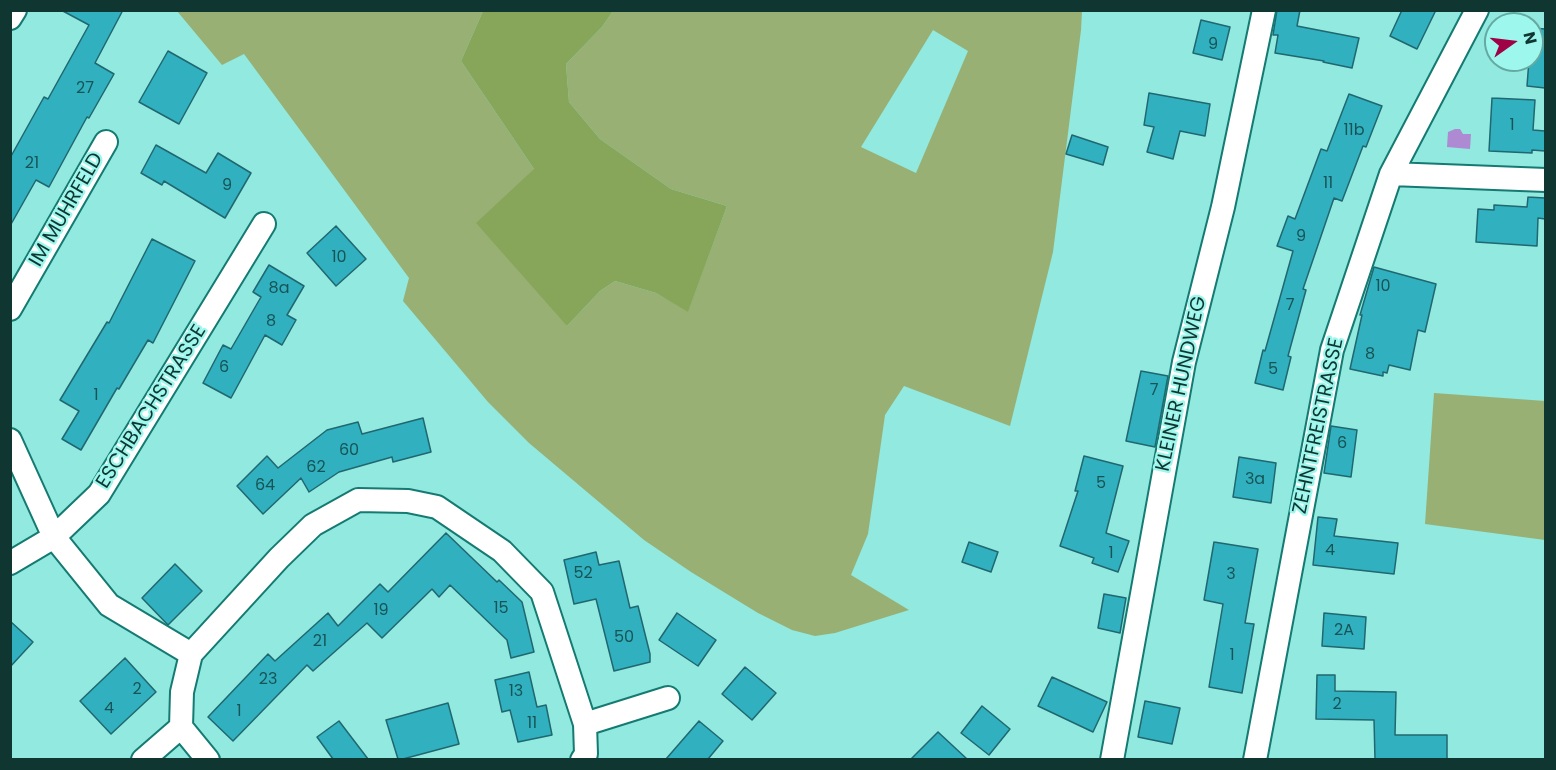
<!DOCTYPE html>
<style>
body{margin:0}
#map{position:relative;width:1556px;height:770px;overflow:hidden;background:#91e9df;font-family:Poppins,sans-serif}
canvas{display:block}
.frame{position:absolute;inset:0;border:12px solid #103632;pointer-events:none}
.north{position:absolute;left:1484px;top:12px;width:60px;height:60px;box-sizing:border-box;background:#9ef7ed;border:2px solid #65aaa2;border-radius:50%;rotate:76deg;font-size:16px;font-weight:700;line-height:24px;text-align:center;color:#103632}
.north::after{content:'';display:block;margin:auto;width:21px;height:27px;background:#9f0245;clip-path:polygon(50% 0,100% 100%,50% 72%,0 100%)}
</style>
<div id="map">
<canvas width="1556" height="770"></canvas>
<div class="frame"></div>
<div class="north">N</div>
</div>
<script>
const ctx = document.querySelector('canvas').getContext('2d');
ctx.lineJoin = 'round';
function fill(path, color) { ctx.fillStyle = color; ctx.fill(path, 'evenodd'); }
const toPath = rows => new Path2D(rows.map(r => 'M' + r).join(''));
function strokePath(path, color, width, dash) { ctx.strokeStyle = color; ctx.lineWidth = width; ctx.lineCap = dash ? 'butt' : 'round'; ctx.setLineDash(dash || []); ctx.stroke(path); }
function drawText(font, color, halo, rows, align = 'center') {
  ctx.font = font + ' Poppins,sans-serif'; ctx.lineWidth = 4.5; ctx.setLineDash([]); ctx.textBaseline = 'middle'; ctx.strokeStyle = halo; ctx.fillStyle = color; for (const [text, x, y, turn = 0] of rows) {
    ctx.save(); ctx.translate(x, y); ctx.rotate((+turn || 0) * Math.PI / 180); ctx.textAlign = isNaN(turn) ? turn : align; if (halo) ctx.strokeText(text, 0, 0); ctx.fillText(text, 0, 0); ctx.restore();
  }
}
const green = toPath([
 [177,11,483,11,461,61,534,169,567,326,600,291,615,281,656,293,688,311,727,206,671,189,600,139,569,102,566,64,602,27,613,11,1082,11,1081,30,1053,252,1010,426,904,386,885,415,868,534,851,575,909,610,835,633,815,636,792,630,758,613,691,572,644,540,529,443,488,402,403,301,409,278,244,54,222,65],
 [933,30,968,51,916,173,861,147],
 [1434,393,1545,401,1545,540,1425,524]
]);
const forest = toPath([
 [483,11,613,11,602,27,566,64,569,102,600,139,671,189,727,206,688,312,656,293,615,281,600,291,567,326,476,223,534,169,461,61]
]);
const water = toPath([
 [1455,129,1460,129,1463,134,1471,134,1470,149,1447,147,1448,132]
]);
const building = toPath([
 [61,10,123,10,95,63,114,74,89,118,87,117,49,187,36,180,10,226,10,158,44,97,48,99,89,25,61,10],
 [1277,10,1300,10,1297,26,1359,38,1352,68,1323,62,1324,61,1275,53,1278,35,1273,35,1277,10],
 [1402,10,1436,10,1417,49,1390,36,1402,10],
 [1201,20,1230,27,1222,60,1193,53,1201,20],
 [1532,28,1545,29,1545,88,1527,86,1529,60,1532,60,1532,28],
 [168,51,207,73,179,124,139,102,168,51],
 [1149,93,1210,104,1205,136,1180,131,1173,159,1147,152,1154,127,1144,125,1149,93],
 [1349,94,1382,106,1366,147,1363,146,1342,201,1334,198,1303,289,1306,290,1288,356,1291,357,1283,390,1255,383,1263,350,1265,351,1293,251,1277,246,1288,216,1295,219,1321,149,1327,151,1349,94],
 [1492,98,1535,100,1533,130,1545,131,1545,151,1532,150,1532,153,1489,151,1492,98],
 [1072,135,1108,147,1103,165,1066,154,1072,135],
 [156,145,206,173,218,153,251,173,225,218,164,181,162,185,141,173,156,145],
 [1528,197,1545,198,1545,219,1538,218,1537,246,1476,242,1478,209,1494,210,1494,205,1527,207,1528,197],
 [336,226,366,259,336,286,307,253,336,226],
 [152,239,195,261,153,343,148,340,119,389,117,388,81,450,62,439,79,411,60,400,107,322,109,323,152,239],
 [269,265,304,286,287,315,296,320,282,345,265,335,231,398,203,383,223,345,231,349,261,297,253,292,269,265],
 [1374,267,1436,284,1425,332,1418,330,1410,370,1389,365,1387,373,1383,372,1383,376,1350,369,1362,315,1360,315,1374,267],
 [1141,371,1168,376,1155,447,1126,441,1141,371],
 [423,418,431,452,393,462,392,457,339,472,309,492,301,478,263,514,237,486,267,456,278,468,327,430,358,422,362,434,423,418],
 [1331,426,1357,430,1351,477,1324,473,1331,426],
 [1084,456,1123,466,1106,533,1129,541,1118,572,1092,563,1094,558,1060,546,1078,491,1075,491,1084,456],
 [1239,457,1276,463,1271,503,1233,497,1239,457],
 [1318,517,1337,519,1334,536,1398,543,1394,574,1313,565,1318,517],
 [446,533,497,582,499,580,522,602,534,652,511,658,507,640,450,585,439,597,432,589,382,638,367,623,313,671,307,665,233,741,208,717,268,654,275,661,328,613,338,626,380,584,388,592,446,533],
 [969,542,998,552,991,572,962,562,969,542],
 [1214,542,1258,549,1245,623,1254,624,1242,693,1209,687,1223,604,1204,600,1214,542],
 [596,552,599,565,619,561,630,608,638,606,650,654,650,662,614,671,596,599,574,604,564,560,596,552],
 [175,564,202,591,168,625,142,598,175,564],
 [1104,594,1126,598,1120,633,1098,628,1104,594],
 [677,613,716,640,698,666,659,640,677,613],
 [1324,613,1366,617,1364,649,1322,646,1324,613],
 [10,621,33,642,10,667,10,621],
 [125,658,156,692,111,734,80,701,125,658],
 [745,667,776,693,752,720,722,694,745,667],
 [529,672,537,707,546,705,552,735,518,742,510,710,502,712,495,680,529,672],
 [1317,675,1335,675,1335,691,1396,692,1395,735,1447,735,1447,759,1375,759,1374,720,1316,719,1317,675],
 [1052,677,1107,702,1093,732,1038,706,1052,677],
 [1145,701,1180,708,1172,744,1138,737,1145,701],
 [448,703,459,744,403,759,398,759,386,720,448,703],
 [982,706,1010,729,989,755,961,733,982,706],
 [339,721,368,759,333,759,317,737,339,721],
 [699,721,723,741,708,759,666,759,699,721],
 [938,732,967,759,911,759,938,732]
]);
const minor = toPath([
 [10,18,15,10],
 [1391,174,1546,180],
 [10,309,106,142],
 [10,440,54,537,109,605,191,654],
 [10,563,54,537,99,494,264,224],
 [585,724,668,698],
 [143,760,181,727],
 [208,760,181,727,182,692,191,654,279,558,313,525,358,500,408,501,437,507,502,551,542,592,585,724,586,754,582,760],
 [1112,760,1184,362,1223,207,1264,10],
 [1255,760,1332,350,1391,174,1477,10]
]);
const numberNames = [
 ["9",1213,45],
 ["27",85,89],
 ["1",1512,126],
 ["11b",1354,131],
 ["21",32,164],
 ["11",1328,184],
 ["9",227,186],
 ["9",1301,237],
 ["10",339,258],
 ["10",1383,287],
 ["8a",279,289],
 ["7",1290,306],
 ["8",271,322],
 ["8",1370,355],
 ["6",224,368],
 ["5",1273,370],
 ["7",1154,391],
 ["1",96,396],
 ["6",1342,444],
 ["60",349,451],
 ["62",316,468],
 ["3a",1255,480],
 ["5",1101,484],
 ["64",265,486],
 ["4",1330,551],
 ["1",1111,554],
 ["52",583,574],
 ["3",1231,575],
 ["15",501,609],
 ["19",381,611],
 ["2A",1344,631],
 ["50",624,638],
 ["21",320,642],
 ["1",1232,656],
 ["23",268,680],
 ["2",137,690],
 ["13",516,692],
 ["2",1337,705],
 ["4",109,709],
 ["1",239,712],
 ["11",532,724]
];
const streetNames = [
 ["IM MUHRFELD",67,210,-60],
 ["KLEINER HUNDWEG",1182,384,-78],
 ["ESCHBACHSTRASSE",152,407,-58],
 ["ZEHNTFREISTRASSE",1319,426,-78]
];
fill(green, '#98b074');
fill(forest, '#88a65a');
fill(water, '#ad8ad1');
fill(building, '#31b0bf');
strokePath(building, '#20676f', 1.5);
strokePath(minor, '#157a72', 26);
strokePath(minor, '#fff', 22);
drawText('16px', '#185455', null, numberNames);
drawText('20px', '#103632', '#9ef7ed', streetNames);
</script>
